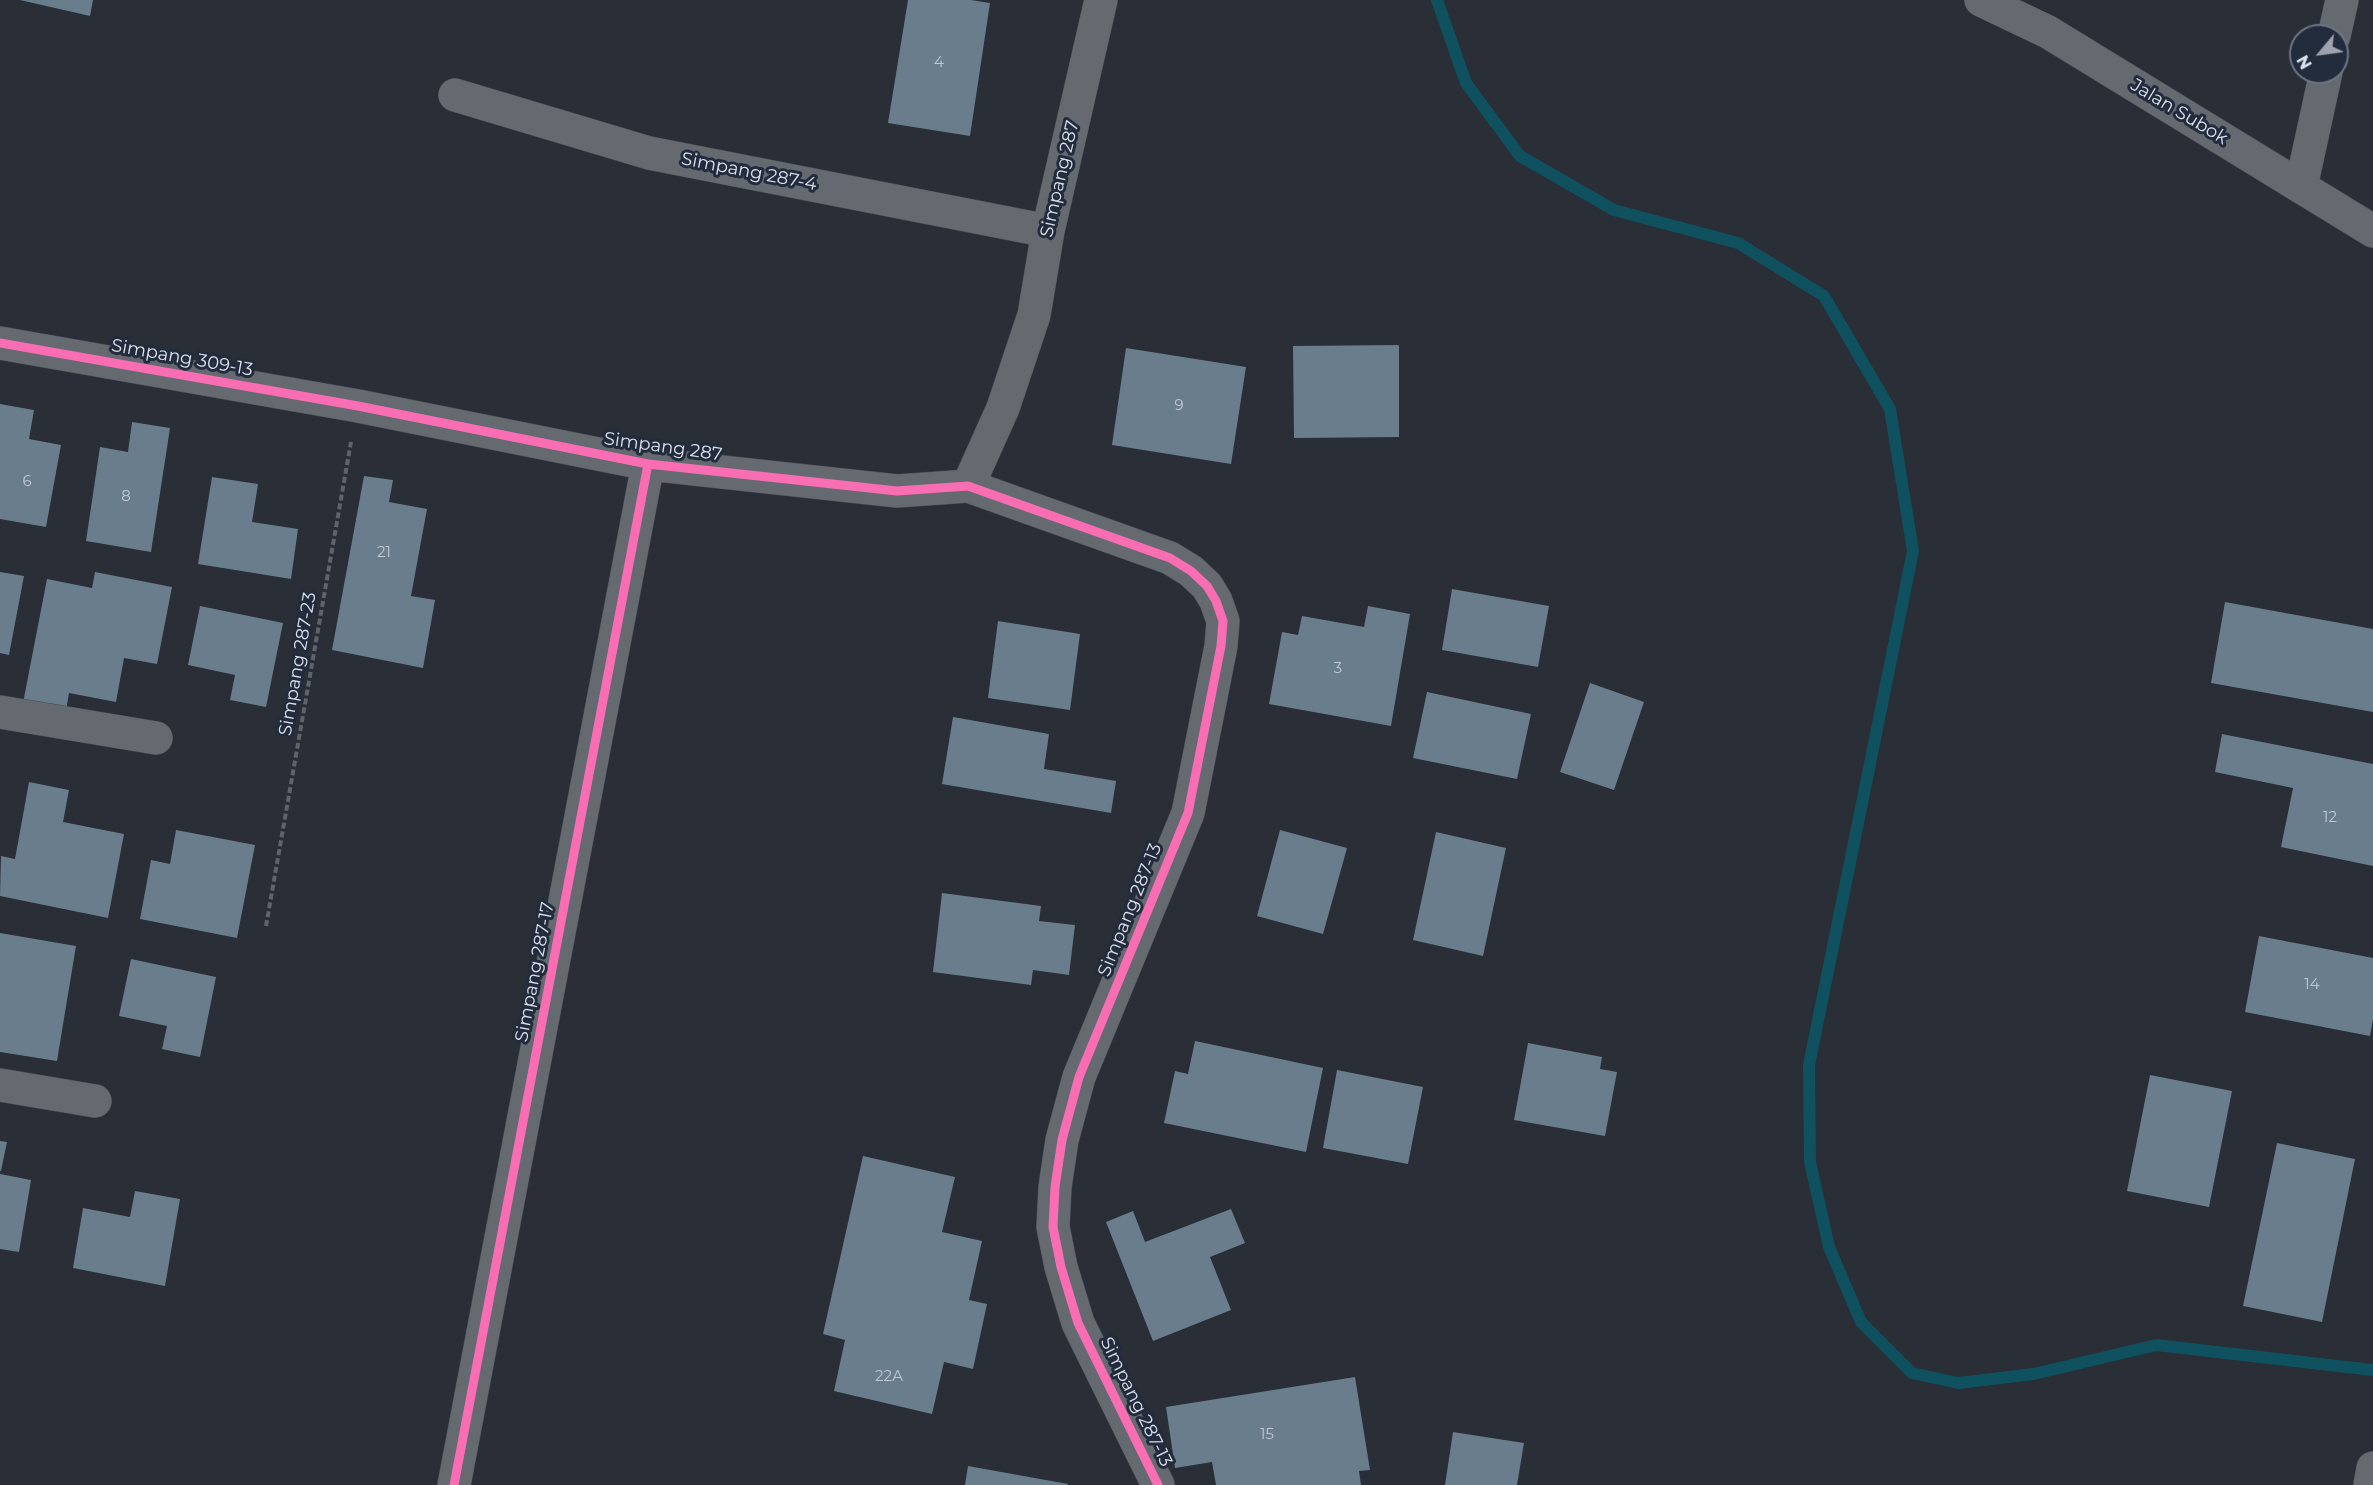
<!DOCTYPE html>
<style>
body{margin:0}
#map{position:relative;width:2373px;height:1485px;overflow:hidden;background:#292e37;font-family:Montserrat,sans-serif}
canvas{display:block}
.north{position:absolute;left:2289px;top:24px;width:60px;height:60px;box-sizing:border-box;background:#232c3d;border:2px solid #6d7483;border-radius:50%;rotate:241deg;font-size:16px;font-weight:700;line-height:24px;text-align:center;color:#dbe1ec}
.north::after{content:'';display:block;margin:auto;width:21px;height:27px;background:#9da2ad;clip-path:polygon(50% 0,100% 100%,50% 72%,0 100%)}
</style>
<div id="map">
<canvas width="2373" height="1485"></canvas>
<div class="north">N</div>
</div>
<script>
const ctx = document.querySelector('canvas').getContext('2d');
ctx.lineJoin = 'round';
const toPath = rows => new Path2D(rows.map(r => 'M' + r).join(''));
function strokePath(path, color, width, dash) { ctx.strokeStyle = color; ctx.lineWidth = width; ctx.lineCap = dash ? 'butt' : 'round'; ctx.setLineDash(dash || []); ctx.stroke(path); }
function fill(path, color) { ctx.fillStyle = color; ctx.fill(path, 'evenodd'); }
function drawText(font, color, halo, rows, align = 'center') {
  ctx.font = font + ' Montserrat,sans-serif'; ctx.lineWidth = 6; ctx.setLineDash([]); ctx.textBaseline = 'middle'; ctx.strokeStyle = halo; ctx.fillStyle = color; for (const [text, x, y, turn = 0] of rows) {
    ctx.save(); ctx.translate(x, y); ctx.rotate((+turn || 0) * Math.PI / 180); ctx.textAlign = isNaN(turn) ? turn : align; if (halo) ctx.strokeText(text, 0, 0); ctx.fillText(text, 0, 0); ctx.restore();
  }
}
const stream = toPath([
 [1437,0,1466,83,1520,156,1614,210,1738,243,1824,296,1890,409,1913,551,1809,1065,1810,1162,1829,1247,1861,1322,1912,1373,1958,1383,2034,1374,2156,1345,2373,1370]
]);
const building = toPath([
 [20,0,93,0,90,16],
 [908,0,971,0,990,3,970,136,888,123],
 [1399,345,1399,437,1294,438,1293,346],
 [1126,348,1246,367,1231,464,1112,445],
 [0,404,34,410,29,439,61,445,46,527,0,519],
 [132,422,170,428,151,552,86,541,100,447,128,452],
 [364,476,393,480,389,502,427,509,411,596,435,600,423,668,332,650],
 [212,477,258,484,252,522,298,529,291,579,198,564],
 [0,572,24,576,9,655,0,653],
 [95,572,172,587,157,664,124,658,116,702,69,693,66,711,23,703,47,579,92,588],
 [1452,589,1549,606,1538,667,1442,650],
 [2225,602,2373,629,2373,712,2211,683],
 [200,606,283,623,266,707,230,700,235,675,188,665],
 [1368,606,1410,614,1391,726,1269,704,1282,632,1298,635,1302,616,1364,627],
 [998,621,1080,634,1070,710,988,698],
 [1590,683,1644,702,1614,790,1560,772],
 [1427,692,1531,714,1517,779,1413,758],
 [953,717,1049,734,1044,769,1116,781,1111,813,942,784],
 [2222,734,2373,764,2373,866,2281,847,2293,788,2215,772],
 [29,782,69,790,63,822,124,834,108,918,0,896,1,856,15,859],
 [176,830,255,845,237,938,140,919,151,860,170,864],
 [1280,830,1347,848,1323,934,1257,916],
 [1436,832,1506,848,1483,956,1413,940],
 [942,893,1041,906,1039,921,1075,925,1069,975,1033,970,1031,985,933,972],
 [0,933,76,946,57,1061,0,1052],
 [2259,936,2373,958,2373,1019,2370,1036,2245,1012],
 [131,959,216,977,200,1057,162,1049,167,1026,119,1016],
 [1195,1041,1323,1068,1306,1152,1164,1123,1175,1071,1188,1074],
 [1528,1043,1602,1057,1600,1069,1617,1072,1605,1136,1514,1120],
 [1337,1070,1423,1087,1408,1164,1323,1148],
 [2150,1075,2232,1091,2209,1207,2127,1191],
 [0,1141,7,1142,1,1171,0,1171],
 [2277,1143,2355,1159,2322,1322,2243,1306],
 [863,1156,955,1177,942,1232,982,1241,969,1300,987,1304,973,1369,944,1362,932,1414,834,1391,845,1340,823,1334],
 [0,1174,31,1180,19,1252,0,1249],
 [135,1191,180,1199,165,1286,73,1268,83,1208,130,1217],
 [1231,1209,1245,1243,1210,1257,1231,1310,1153,1341,1106,1222,1133,1211,1145,1242],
 [1355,1377,1370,1470,1359,1471,1361,1485,1216,1485,1212,1462,1175,1468,1166,1407],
 [1453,1432,1524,1443,1517,1485,1445,1485],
 [968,1466,1068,1484,1068,1485,965,1485]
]);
const path = toPath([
 [266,926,351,442]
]);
const street = toPath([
 [2334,36,2342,0],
 [455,95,649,153,1048,231],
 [2301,187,2326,72],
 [0,343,358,406,648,464,897,491,968,486,1170,558,1191,571,1207,586,1216,601,1223,621,1221,646,1188,813,1079,1077,1062,1140,1055,1187,1053,1227,1061,1267,1078,1323,1158,1485],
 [968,486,1003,408,1034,315,1048,231,1101,0],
 [0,712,156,738],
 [0,1085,95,1101],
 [454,1485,648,464],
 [2370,1485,2373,1468]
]);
const secondary = toPath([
 [1981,0,2048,32,2373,231]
]);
const cycleway = toPath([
 [0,343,358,406,648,464,897,491,968,486,1170,558,1191,571,1207,586,1216,601,1223,621,1221,646,1188,813,1079,1077,1062,1140,1055,1187,1053,1227,1061,1267,1078,1323,1158,1485],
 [454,1485,648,464]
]);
const numberNames = [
 ["4",939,63],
 ["9",1179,406],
 ["6",27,482],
 ["8",126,497],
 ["21",384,553],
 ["3",1338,669],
 ["12",2330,818],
 ["14",2312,985],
 ["22A",889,1377],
 ["15",1267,1435]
];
const streetNames = [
 ["Jalan Subok",2179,112,31],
 ["Simpang 287-4",749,172,11],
 ["Simpang 287",1060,179,-77],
 ["Simpang 309-13",182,358,10],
 ["Simpang 287",663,447,8],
 ["Simpang 287-23",298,664,-80],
 ["Simpang 287-13",1130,910,-68],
 ["Simpang 287-17",535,972,-79],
 ["Simpang 287-13",1136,1402,64]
];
strokePath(stream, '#10515f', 12);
fill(building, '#6a7d8c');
strokePath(street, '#474b53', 34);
strokePath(secondary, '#474b53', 34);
strokePath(path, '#5f646a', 4, [6, 3]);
strokePath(street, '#656a71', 33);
strokePath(secondary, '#656a71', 33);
strokePath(cycleway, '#f96db3', 9);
drawText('15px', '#bfc8d4', null, numberNames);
drawText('18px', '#dbe1ec', '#232c3d', streetNames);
</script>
